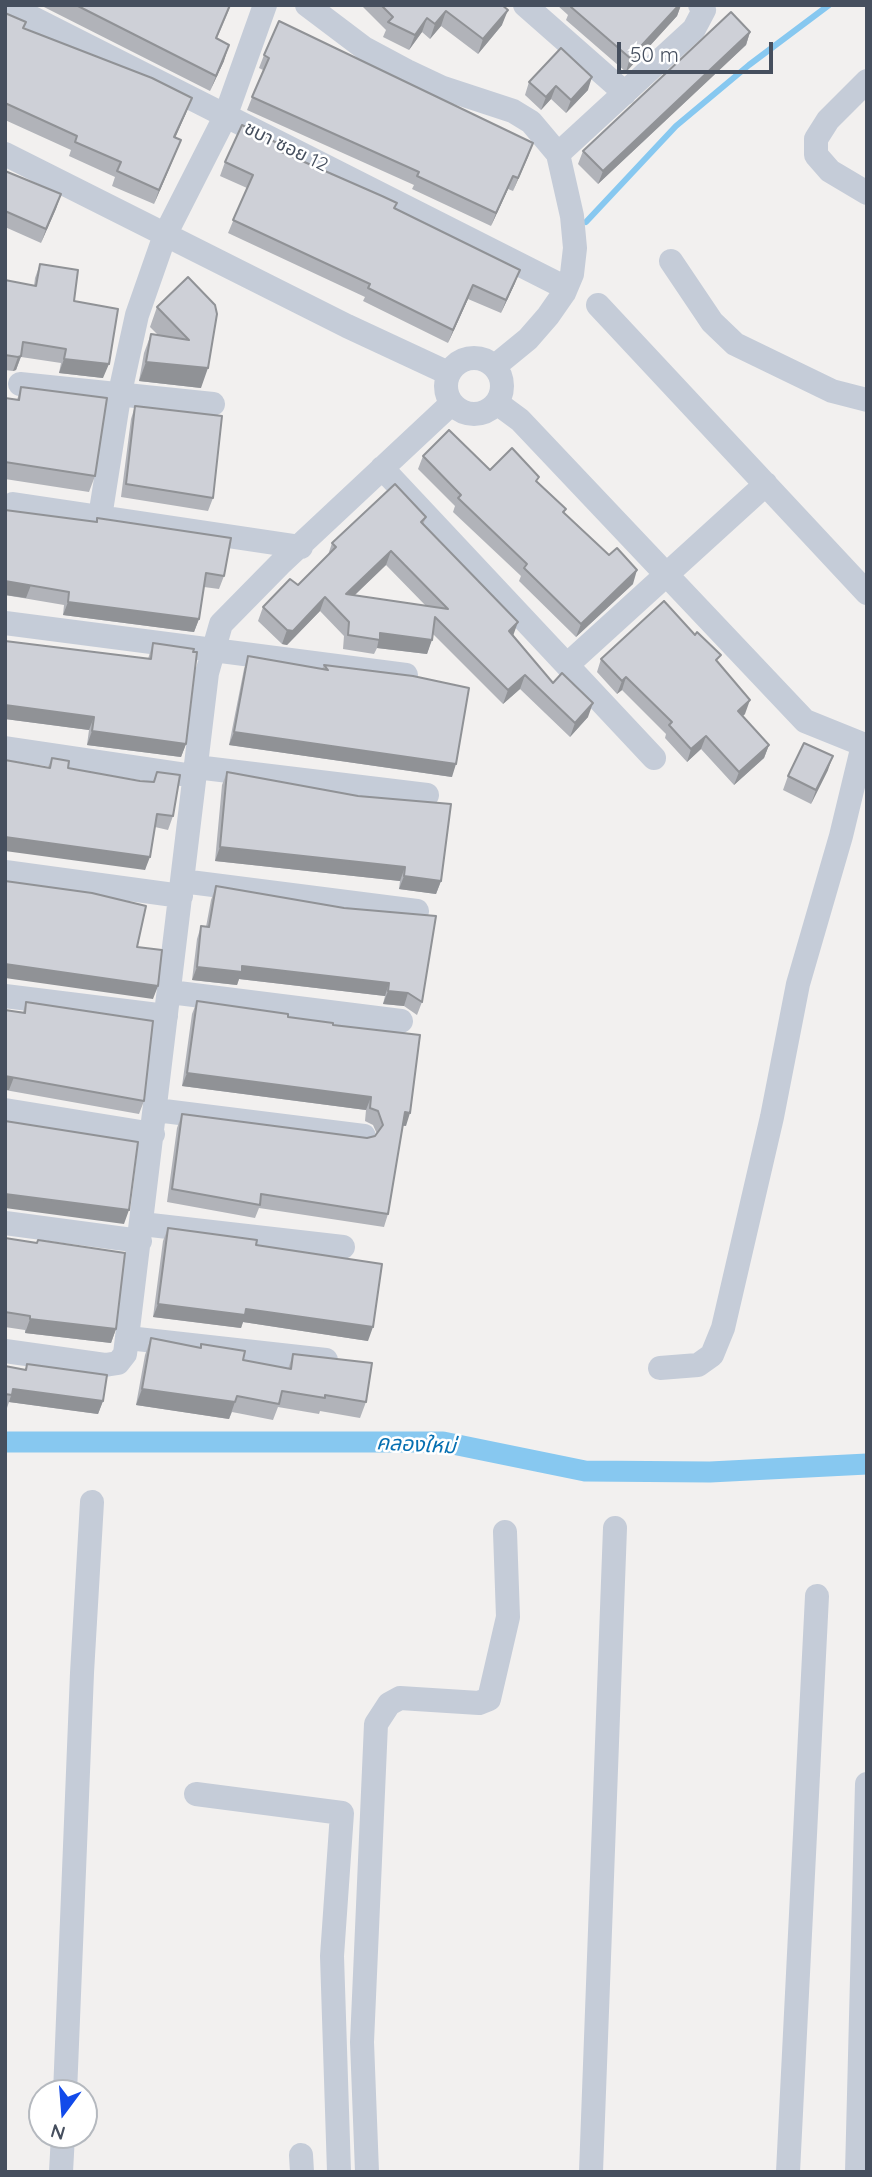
<!DOCTYPE html>
<meta charset="utf-8">
<style>
body{margin:0}
#map{position:relative;width:872px;height:2177px;overflow:hidden;background:#f2f0ef;font-family:Quicksand,sans-serif}
canvas{display:block}
.frame{position:absolute;inset:0;border:7px solid #464f5e;pointer-events:none}
.north{position:absolute;left:28px;top:2079px;width:70px;height:70px;box-sizing:border-box;background:#fff;border:2px solid #b5b9bf;border-radius:50%;rotate:196deg;font-size:19px;font-weight:700;line-height:28px;text-align:center;color:#464f5e}
.north::after{content:'';display:block;margin:auto;width:24px;height:32px;background:#124aea;clip-path:polygon(50% 0,100% 100%,50% 72%,0 100%)}
.scale{position:absolute;left:617px;top:42px;width:156px;height:32px;box-sizing:border-box;border:4px solid #464f5e;border-top:0;padding-left:9px;font-size:21px;line-height:24px;white-space:nowrap;color:#464f5e;-webkit-text-stroke:5px #fff;paint-order:stroke}
</style>
<div id="map">
<canvas width="872" height="2177"></canvas>
<div class="frame"></div>
<div class="north">N</div>
<div class="scale">50 m</div>
</div>
<script>
const ctx = document.querySelector('canvas').getContext('2d');
ctx.lineJoin = 'round';
const toPath = rows => new Path2D(rows.map(r => 'M' + r).join(''));
function strokePath(path, color, width, dash) { ctx.strokeStyle = color; ctx.lineWidth = width; ctx.lineCap = dash ? 'butt' : 'round'; ctx.setLineDash(dash || []); ctx.stroke(path); }
function fill(path, color) { ctx.fillStyle = color; ctx.fill(path, 'evenodd'); }
function drawText(font, color, halo, rows, align = 'center') {
  ctx.font = font + ' Quicksand,"Noto Sans Thai",sans-serif'; ctx.lineWidth = 5; ctx.setLineDash([]); ctx.textBaseline = 'middle'; ctx.strokeStyle = halo; ctx.fillStyle = color; for (const [text, x, y, turn = 0] of rows) {
    ctx.save(); ctx.translate(x, y); ctx.rotate((+turn || 0) * Math.PI / 180); ctx.textAlign = isNaN(turn) ? turn : align; if (halo) ctx.strokeText(text, 0, 0); ctx.fillText(text, 0, 0); ctx.restore();
  }
}
const stream = toPath([
 [586,222,676,126,749,65,829,5]
]);
const canal = toPath([
 [5,1442,443,1442,585,1471,710,1472,867,1464]
]);
const minor = toPath([
 [7,5,566,288],
 [307,5,364,48,407,71,443,88,513,111,531,122,558,154,572,216,575,248,572,274,564,293,548,316,528,339,495,366],
 [525,5,625,93],
 [867,81,828,120,816,139,816,155,830,171,867,193],
 [5,154,347,326,448,373],
 [558,154,694,29,704,10,700,5],
 [671,261,712,322,735,344,832,391,867,400],
 [598,305,867,593],
 '446 386a28 28 0 1 1 56 0a28 28 0 1 1-56 0Z',
 [20,384,213,404],
 [497,403,520,420,805,721,867,746],
 [382,468,654,758],
 [13,504,301,547],
 [100,517,119,397,137,315,165,235,225,117,265,5],
 [5,623,406,675],
 [567,665,766,484],
 [5,748,194,776],
 [196,767,427,795],
 [5,872,181,896],
 [182,881,417,911],
 [170,992,401,1021],
 [5,996,166,1016],
 [5,1110,153,1134],
 [156,1110,364,1136],
 [5,1223,140,1241],
 [142,1224,343,1247],
 [128,1338,326,1360],
 [5,1351,105,1365,118,1363,125,1354,207,673,221,624,280,564,451,404],
 [660,1368,698,1365,712,1355,723,1328,772,1117,798,984,841,836,863,745],
 [196,1794,342,1813,332,1956,339,2172],
 [65,2093,82,1673,92,1502],
 [301,2155,302,2172],
 [61,2172,63,2135],
 [367,2172,362,2042,376,1724,389,1704,400,1698,479,1703,489,1699,508,1617,505,1532],
 [591,2172,615,1528],
 [788,2172,817,1596],
 [857,2172,867,1784]
]);
const wall = toPath([
 [40,5,231,5,217,38,224,61,210,91],
 [361,5,502,5,502,25,478,54,441,26,430,39,422,32,409,50,383,37,386,30],
 [557,5,681,5,677,16,626,72,566,20,568,15],
 [5,13,24,28,186,113,175,137,175,155,154,204,112,186,115,177,69,156,71,150,5,120],
 [750,32,746,45,598,184,578,164,583,151],
 [264,55,533,143,513,191,508,189,491,226,412,189,414,185,247,110,263,70,259,68],
 [529,82,588,90,566,113,551,99,541,110,525,95],
 [277,150,395,209,515,283,501,313,468,299,448,343,363,301,365,297,228,233,247,188,220,176,225,162],
 [5,171,61,194,41,243,5,227],
 [40,264,74,301,103,378,59,373,61,363,21,357,16,370,13,371,5,370,5,280,34,286,35,278],
 [188,277,201,388,139,381,144,353,151,334,158,335,150,327,157,307],
 [21,387,95,476,89,492,5,479,5,398,17,400],
 [135,406,213,498,208,511,121,497,131,419],
 [423,456,490,470,538,482,566,509,564,513,633,584,576,637,519,581,521,576,453,512,455,506,418,469],
 [426,517,423,525,513,636,553,683,588,717,570,737,520,689,503,704,433,634,427,654,377,648,374,654,343,649,344,636,320,611,287,645,282,644,258,621,263,607,298,585,328,555,332,543],
 [386,565,426,606,355,595],
 [97,518,224,576,219,589,204,587,199,619,194,632,63,615,64,605,5,595,96,522],
 [5,641,148,659,153,643,186,744,181,757,87,745,89,730,5,719],
 [248,656,322,669,324,665,452,777,229,745,244,669],
 [601,659,719,663,745,714,743,716,769,745,764,758,734,785,701,749,687,762,665,738,666,734,622,690,617,694,597,672],
 [52,758,68,768,140,781,153,782,157,772,173,816,168,830,155,827,145,870,48,767],
 [828,770,811,804,783,790,788,776],
 [227,772,441,881,436,894,399,889,400,881,215,861,222,785],
 [216,886,344,908,422,1002,417,1015,404,1006,383,1004,385,996,239,979,237,985,192,980,197,939,201,926,206,927,211,900],
 [197,1001,333,1025,406,1126,403,1126,388,1214,384,1227,259,1208,255,1218,167,1202,177,1128,182,1114,367,1138,375,1136,377,1134,373,1125,365,1121,366,1110,182,1086,192,1014],
 [26,1002,144,1101,139,1114,5,1090,5,1010,23,1012],
 [168,1228,256,1245,368,1341,243,1322,241,1328,153,1317,163,1241],
 [5,1238,116,1329,111,1343,25,1333,25,1330,5,1327],
 [151,1338,200,1348,201,1344,243,1360,288,1369,293,1354,366,1402,360,1418,320,1411,319,1414,278,1407,273,1420,232,1412,229,1419,136,1405,145,1355],
 [27,1364,103,1401,98,1414,9,1402,7,1408,5,1408,5,1366,25,1370]
]);
const shadedWall = toPath([
 [679,5,681,5,677,16,626,72,630,58],
 [508,10,502,25,478,54,483,39],
 [446,11,441,26,430,39,435,24],
 [427,18,422,32,409,50,415,35],
 [750,32,746,45,598,184,603,171],
 [229,45,224,61,210,91,216,76],
 [592,77,588,90,566,113,571,100],
 [556,86,551,99,541,110,546,97],
 [192,98,186,113,169,152,174,137],
 [181,140,175,155,154,204,159,190],
 [533,143,528,157,513,191,518,178],
 [513,176,508,189,491,226,496,213],
 [61,194,56,209,41,243,46,229],
 [520,270,515,283,501,313,506,300],
 [473,285,468,299,448,343,453,330],
 [21,356,16,370,13,371,18,357],
 [64,359,109,364,103,378,59,373],
 [146,362,208,368,201,388,139,381],
 [391,551,386,565,341,608,346,594],
 [637,570,633,584,576,637,581,624],
 [5,581,31,585,26,598,5,595],
 [325,597,320,611,287,645,282,644,287,630],
 [68,602,199,619,194,632,63,615],
 [518,622,513,636,509,631],
 [380,633,432,640,427,654,377,648],
 [525,675,520,689,503,704,508,690],
 [626,677,622,690,617,694,622,681],
 [750,700,745,714,733,724,738,711],
 [593,703,588,717,570,737,575,723],
 [5,705,94,717,89,730,5,719],
 [92,731,186,744,181,757,87,745],
 [234,732,456,764,452,777,229,745],
 [706,736,701,749,687,762,691,749],
 [769,745,764,758,734,785,739,772],
 [833,756,828,770,811,804,816,790],
 [5,837,150,857,145,870,5,851],
 [220,847,405,867,400,881,215,861],
 [404,876,441,881,436,894,399,889],
 [5,964,158,986,153,999,5,978],
 [242,966,389,983,385,996,239,979,237,985,192,980,197,967],
 [388,991,408,993,404,1006,383,1004],
 [187,1073,371,1097,366,1110,182,1086],
 [5,1076,14,1077,9,1090,5,1090],
 [405,1112,410,1113,406,1126,401,1125],
 [5,1194,129,1210,124,1224,5,1208],
 [158,1304,246,1309,373,1327,368,1341,243,1322,241,1328,153,1317],
 [30,1319,116,1329,111,1343,25,1333],
 [13,1389,103,1401,98,1414,9,1402],
 [142,1389,235,1402,229,1419,136,1405]
]);
const building = toPath([
 [76,5,230,5,216,38,229,45,216,76,76,5],
 [381,5,502,5,508,10,483,39,446,11,435,24,427,18,415,35,388,22,393,17,381,5],
 [572,5,679,5,630,58,571,7,572,5],
 [731,12,750,32,603,171,583,151,731,12],
 [5,13,26,22,23,28,152,78,192,98,174,137,181,140,159,190,117,171,121,162,75,142,77,136,5,103,5,13],
 [279,21,533,143,518,178,513,176,496,213,417,176,419,172,252,97,269,58,264,55,279,21],
 [561,48,592,77,571,100,556,86,546,97,529,82,561,48],
 [242,125,277,143,277,150,382,196,397,203,394,208,520,270,506,300,473,285,453,330,368,288,370,284,233,220,253,175,225,162,242,125],
 [5,171,61,194,46,229,5,211,5,171],
 [40,264,78,270,74,301,118,309,109,364,64,359,66,349,23,342,21,356,18,357,5,355,5,280,36,286,40,264],
 [188,277,215,305,217,314,208,368,146,362,151,334,189,340,157,307,188,277],
 [21,387,107,398,95,476,5,462,5,398,19,400,21,387],
 [135,406,222,416,213,498,126,484,135,406],
 [449,430,490,470,512,448,539,477,536,481,566,509,563,512,609,555,617,548,637,570,581,624,524,568,527,564,458,498,461,495,423,456,449,430],
 [395,484,426,517,421,522,518,622,509,631,553,683,562,673,593,703,575,723,525,675,508,690,435,617,432,640,380,633,380,640,348,635,349,622,325,597,293,631,287,630,263,607,290,579,298,585,336,547,332,543,395,484],
 [391,551,448,609,346,594,391,551],
 [5,510,97,522,97,518,231,538,224,576,206,573,199,619,68,602,69,592,5,581,5,510],
 [664,601,695,635,697,632,721,655,716,660,750,700,738,711,769,745,739,772,706,736,691,749,669,725,672,722,626,677,622,681,601,659,664,601],
 [5,641,151,659,153,643,194,649,193,652,197,652,186,744,92,731,94,717,5,705,5,641],
 [248,656,328,670,324,665,413,676,469,688,456,764,234,732,248,656],
 [804,743,833,756,816,790,788,776,804,743],
 [52,758,69,761,68,768,140,781,154,782,157,772,180,775,173,816,157,814,150,857,5,837,5,760,50,768,52,758],
 [227,772,358,796,451,804,441,881,404,876,405,867,220,847,227,772],
 [5,881,92,893,146,906,137,947,162,950,158,986,5,964,5,881],
 [216,886,344,908,436,916,422,1002,408,993,388,991,389,983,242,966,242,972,197,967,201,926,209,927,216,886],
 [197,1001,288,1014,288,1017,333,1023,333,1025,420,1035,410,1113,405,1112,388,1214,261,1194,260,1205,172,1189,182,1114,367,1138,375,1136,383,1125,378,1111,370,1108,371,1097,187,1073,197,1001],
 [26,1002,153,1021,144,1101,5,1076,5,1010,25,1013,26,1002],
 [5,1121,138,1142,129,1210,5,1194,5,1121],
 [168,1228,257,1240,256,1245,382,1264,373,1327,246,1309,245,1315,158,1304,168,1228],
 [5,1238,37,1243,38,1240,125,1253,116,1329,30,1319,30,1316,5,1312,5,1238],
 [151,1338,201,1348,201,1344,245,1351,243,1360,291,1369,293,1354,372,1363,366,1402,325,1395,325,1398,282,1391,279,1404,237,1396,235,1402,142,1389,151,1338],
 [27,1364,107,1375,103,1401,13,1389,12,1395,5,1394,5,1366,26,1370,27,1364]
]);
const streetNames = [
 ["ชบา ซอย 12",286,147,26]
];
const waterNames = [
 ["คลองใหม่",416,1445,3]
];
strokePath(stream, '#87c8f0', 6);
strokePath(canal, '#87c8f0', 21);
strokePath(minor, '#c5ccd8', 24);
fill(wall, '#b1b3b9');
fill(shadedWall, '#909296');
fill(building, '#ced0d7');
strokePath(building, '#909296', 2);
drawText('19px', '#464f5e', '#fff', streetNames);
drawText('italic 21px', '#066fb1', '#fff', waterNames);
</script>
